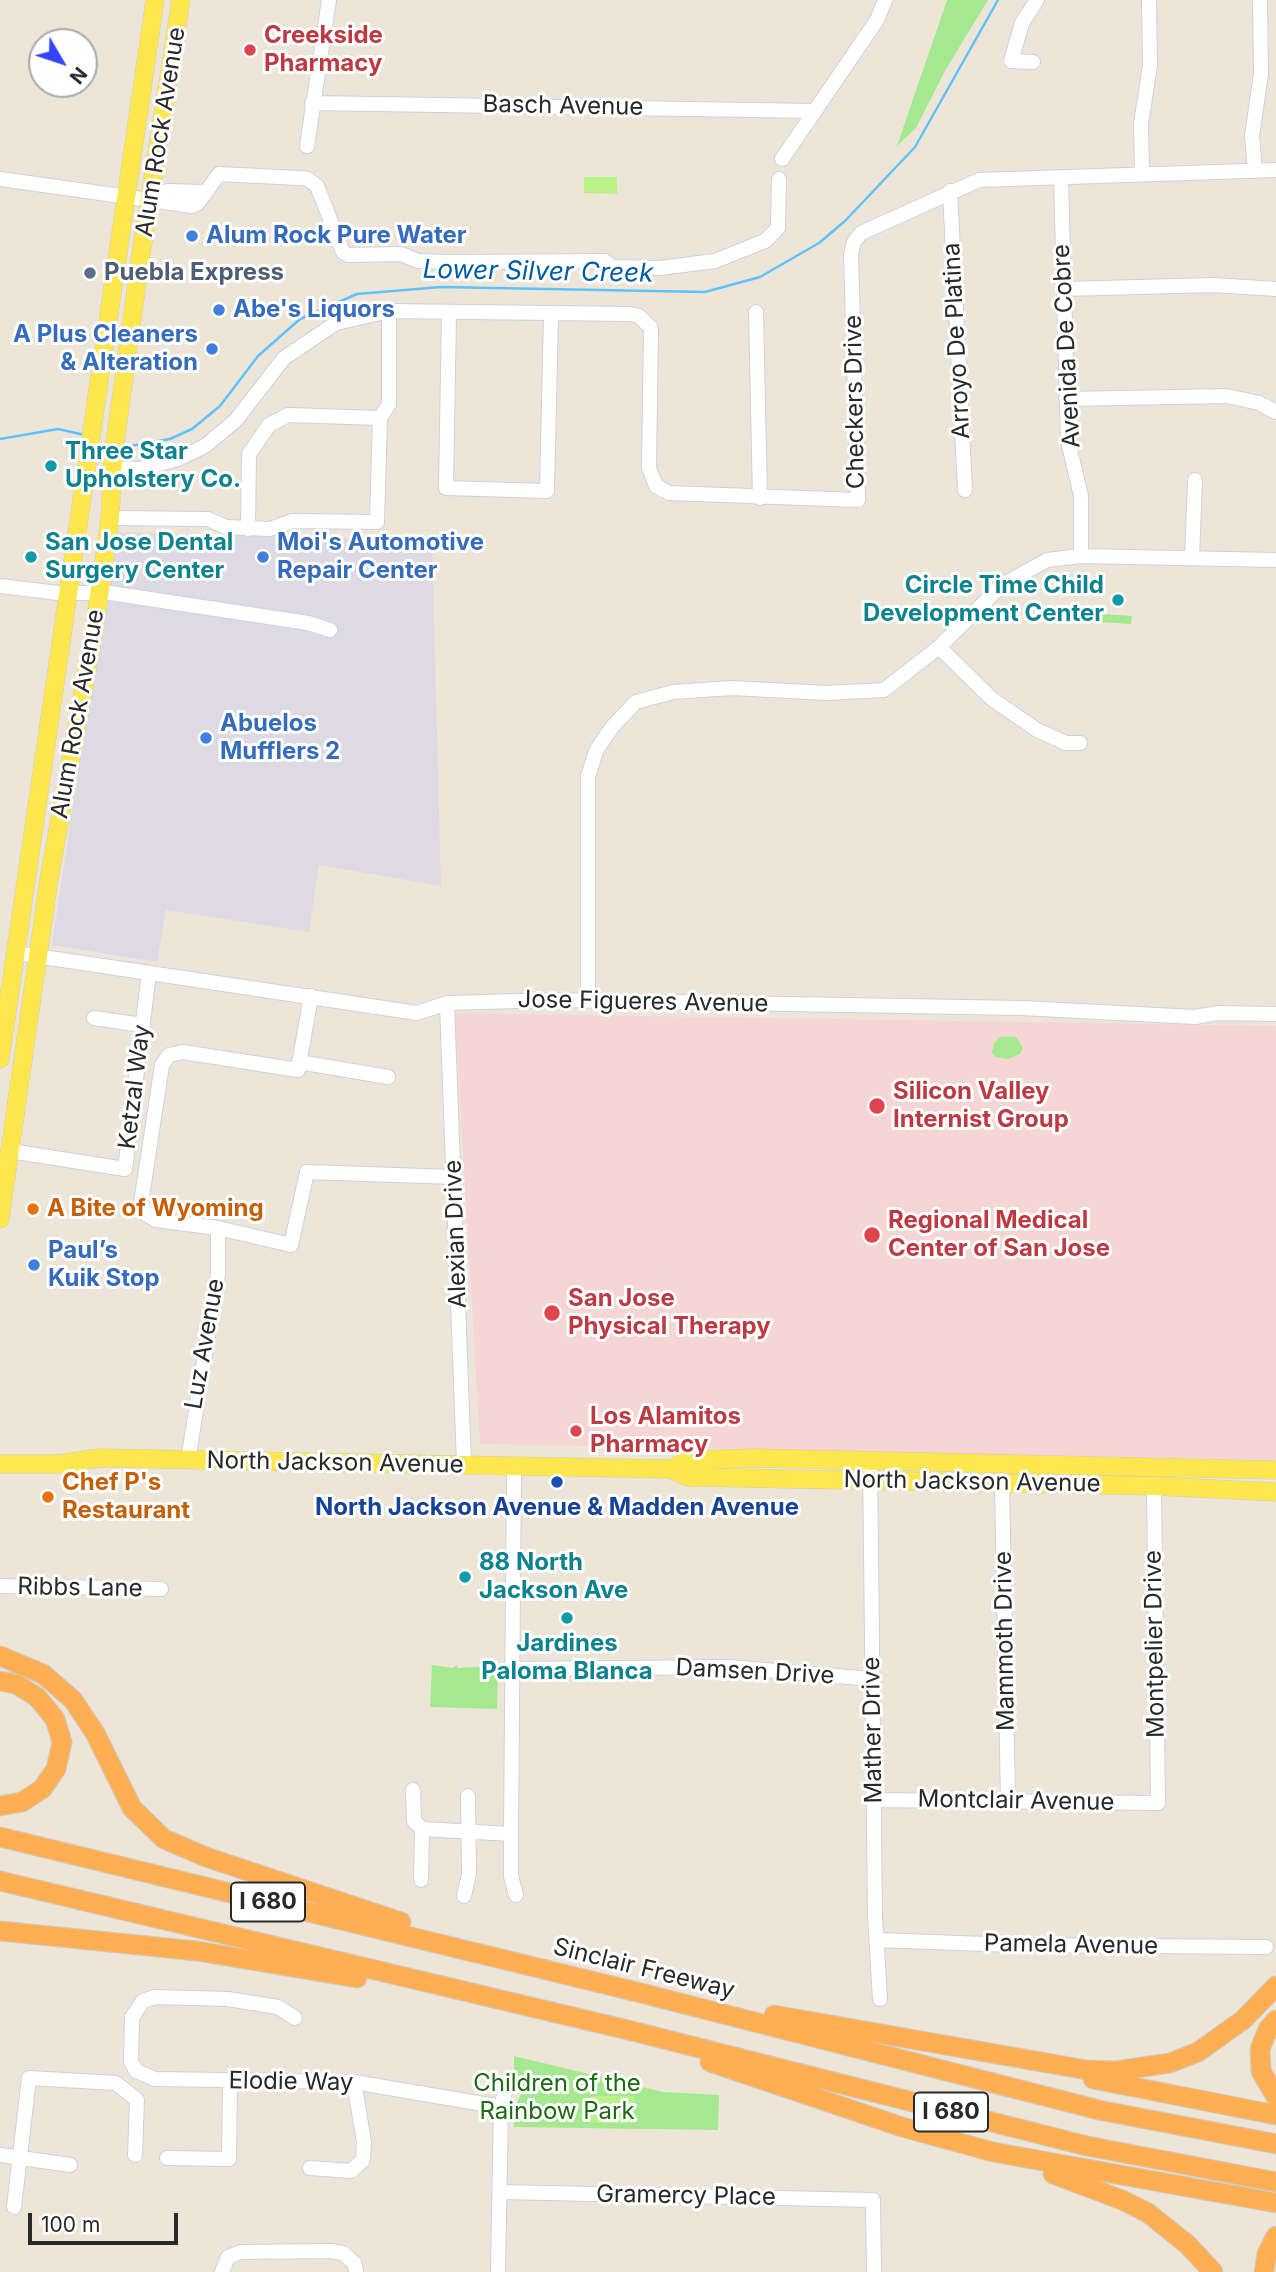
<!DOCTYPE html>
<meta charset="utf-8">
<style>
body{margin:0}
#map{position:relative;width:1276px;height:2272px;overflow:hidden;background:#ede6d8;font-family:Inter,sans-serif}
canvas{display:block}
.north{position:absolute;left:28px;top:28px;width:70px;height:70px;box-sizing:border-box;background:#fff;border:2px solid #a9a9a9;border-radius:50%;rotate:129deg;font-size:19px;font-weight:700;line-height:28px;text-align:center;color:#292929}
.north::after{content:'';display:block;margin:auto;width:24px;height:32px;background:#3343ff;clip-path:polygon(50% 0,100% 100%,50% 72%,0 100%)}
.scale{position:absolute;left:28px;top:2213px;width:150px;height:32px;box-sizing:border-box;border:4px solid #292929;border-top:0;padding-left:9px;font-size:21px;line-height:24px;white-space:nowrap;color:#292929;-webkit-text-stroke:5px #fff;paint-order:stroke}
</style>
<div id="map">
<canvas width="1276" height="2272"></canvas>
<div class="north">N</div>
<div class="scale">100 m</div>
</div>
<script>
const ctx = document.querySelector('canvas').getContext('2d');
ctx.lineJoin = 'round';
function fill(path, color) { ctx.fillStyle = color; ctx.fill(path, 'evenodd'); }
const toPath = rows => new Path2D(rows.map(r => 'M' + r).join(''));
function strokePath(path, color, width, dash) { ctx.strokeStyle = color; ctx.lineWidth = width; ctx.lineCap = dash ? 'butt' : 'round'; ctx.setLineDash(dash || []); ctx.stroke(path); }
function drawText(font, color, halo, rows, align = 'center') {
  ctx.font = font + ' Inter,sans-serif'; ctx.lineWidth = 6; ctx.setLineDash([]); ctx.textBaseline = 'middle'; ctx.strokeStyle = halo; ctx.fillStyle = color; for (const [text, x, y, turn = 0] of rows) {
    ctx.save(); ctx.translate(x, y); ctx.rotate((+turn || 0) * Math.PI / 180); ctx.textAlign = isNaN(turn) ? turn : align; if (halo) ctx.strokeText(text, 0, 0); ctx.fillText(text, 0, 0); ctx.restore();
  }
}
const industrial = toPath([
 [114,532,432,540,441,886,319,865,309,932,166,910,157,962,52,945]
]);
const medical = toPath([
 [455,1013,1276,1026,1276,1460,480,1444]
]);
const green = toPath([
 [947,0,988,0,946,69,916,128,897,146],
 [1082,607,1102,608,1102,614,1132,616,1131,624,1082,621],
 [1000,1037,1016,1037,1023,1048,1020,1054,1008,1059,996,1057,992,1053,994,1043],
 [432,1665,453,1668,457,1665,457,1668,498,1666,497,1709,430,1707],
 [514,2056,663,2092,719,2095,718,2130,514,2127,514,2109,524,2088,514,2073]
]);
const pitch = toPath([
 [584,177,617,177,617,194,584,193],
 [592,2096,634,2096,634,2123,591,2123]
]);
const stream = toPath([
 [0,439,58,429,85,435],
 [122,444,130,446,170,439,192,429,220,406,258,356,300,319,357,294,441,287,705,292,760,277,819,243,845,221,915,147,998,0]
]);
const minor = toPath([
 [1033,62,1011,61,1022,23,1037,0],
 [312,103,815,111],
 [307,146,329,0],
 [782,159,877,20,885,0],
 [1255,171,1252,136,1261,74,1260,0],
 [1142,174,1141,124,1150,65,1149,0],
 [1061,178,1068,441,1081,496,1081,556],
 [0,179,192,206,198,203,219,174,299,178,308,179,317,186,343,252,348,255,401,254,418,261,450,262,605,261,613,267,660,268,715,261,765,241,778,228,779,179],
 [950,191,965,490],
 [150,198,168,191,203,192],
 [1064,289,1214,285,1276,289],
 [756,312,760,498],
 [449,313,446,488,547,491,551,314],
 [1066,399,1227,396,1259,403,1276,412],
 [112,469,140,469,178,459,205,446,236,420,284,358,336,323,389,311,630,314,639,316,651,328,649,468,656,486,669,493,858,500,851,254,854,242,861,233,979,180,1276,170],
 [110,518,208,519,226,527,270,529,292,521,377,522,380,418,389,404,389,311],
 [248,529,249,454,269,425,288,415,380,418],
 [1192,558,1195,480],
 [0,586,58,593,110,593,308,623,330,630],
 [939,647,992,699,1037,730,1066,743,1080,743],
 [16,953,417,1013,447,1003,554,1000,1022,1008,1195,1017,1218,1013,1276,1014],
 [588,1001,588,776,597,749,613,726,636,702,673,692,732,688,827,693,884,690,939,647,1002,585,1047,560,1081,556,1276,560],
 [447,1003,464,1465],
 [94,1018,142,1025],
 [299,1062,388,1077],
 [10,1151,125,1169,149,973],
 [218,1228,291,1245,307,1172,454,1177],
 [188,1460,218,1274,218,1228,156,1220,146,1214,141,1203,162,1065,169,1055,183,1052,298,1070,311,996],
 [870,1460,875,1917,880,1999],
 [514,1466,511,1834,511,1876,516,1895],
 [1002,1483,1008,1800],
 [0,1586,161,1589],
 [511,1669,729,1667,872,1679],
 [413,1790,414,1821,422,1829,511,1834],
 [874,1800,1158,1803,1154,1486],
 [421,1880,422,1829],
 [464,1896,469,1874,468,1796],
 [877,1940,1013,1945,1266,1947],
 [295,2018,278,2007,228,1999,155,1997,143,2001,132,2017,131,2061,136,2071,155,2079,354,2082,501,2107],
 [0,2155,70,2165],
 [167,2158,229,2159,230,2081],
 [310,2168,351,2171,363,2160,364,2142,354,2082],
 [500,2192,873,2200,874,2272],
 [14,2207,29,2078,116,2083,137,2100,135,2155],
 [222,2272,228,2257,241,2252,331,2251,343,2253,355,2264,356,2272],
 [498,2272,501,2107,506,2088]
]);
const major = toPath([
 [0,1059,155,0],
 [0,1219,49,879,94,631,110,518,113,457,141,254,181,0],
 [0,1464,59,1464,99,1458,670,1469,688,1477,1154,1486,1276,1492],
 [670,1469,689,1460,754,1458,1276,1470]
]);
const highway = toPath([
 [0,1656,43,1674,73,1700,95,1733,132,1808,164,1839,206,1857,401,1922],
 [0,1681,16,1684,37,1697,55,1719,62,1742,56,1769,42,1789,22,1802,0,1806],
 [0,1837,641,1993,1099,2110,1276,2144],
 [0,1881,628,2030,1087,2146,1276,2182],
 [0,1931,197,1951,357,1978],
 [774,2015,1087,2070,1116,2071,1170,2063,1198,2052,1243,2020,1276,1986],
 [1276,2020,1268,2029,1260,2049,1261,2071,1276,2097],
 [710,2062,902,2127,993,2152,1276,2203],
 [1093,2079,1276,2115],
 [1053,2174,1122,2200,1148,2213,1188,2245,1213,2272],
 [1264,2272,1267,2254,1276,2236]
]);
const markers = [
 [250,50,7,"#e0444e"],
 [192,236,7,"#3f7fe0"],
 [90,273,7,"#5c6f8a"],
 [219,310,7,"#3f7fe0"],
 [212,349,7,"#3f7fe0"],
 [51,466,7,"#0f9aa8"],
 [31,557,7,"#0f9aa8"],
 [263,557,7,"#3f7fe0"],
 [1118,600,7,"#0f9aa8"],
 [206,738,7,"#3f7fe0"],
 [877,1106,9,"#e0444e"],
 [33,1209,7,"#e8710a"],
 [872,1235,9,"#e0444e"],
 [34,1265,7,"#3f7fe0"],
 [552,1313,9,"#e0444e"],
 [576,1431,7,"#e0444e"],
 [557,1482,7,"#1a4fb4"],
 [48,1497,7,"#e8710a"],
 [465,1577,7,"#0f9aa8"],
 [567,1618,7,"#0f9aa8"]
];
const shields = [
 [268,1902,74],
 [951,2112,74]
];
const shieldNames = [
 ["I 680",268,1902],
 ["I 680",951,2112]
];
const healthNames = [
 ["Creekside",264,36],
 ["Pharmacy",264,64],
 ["Silicon Valley",893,1092],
 ["Internist Group",893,1120],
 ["Regional Medical",888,1221],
 ["Center of San Jose",888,1249],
 ["San Jose",568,1299],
 ["Physical Therapy",568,1327],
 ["Los Alamitos",590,1417],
 ["Pharmacy",590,1445]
];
const streetNames = [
 ["Basch Avenue",563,106,1],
 ["Alum Rock Avenue",161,132,-81],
 ["Arroyo De Platina",957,341,-93],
 ["Avenida De Cobre",1067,346,-93],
 ["Checkers Drive",855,402,-91],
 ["Alum Rock Avenue",78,714,-80],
 ["Jose Figueres Avenue",643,1002,1],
 ["Ketzal Way",135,1087,-83],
 ["Alexian Drive",456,1234,-92],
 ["Luz Avenue",205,1344,-80],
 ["North Jackson Avenue",335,1463,1],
 ["North Jackson Avenue",972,1482,1],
 ["Ribbs Lane",80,1588,1],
 ["Mammoth Drive",1005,1641,-91],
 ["Montpelier Drive",1155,1644,-91],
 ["Damsen Drive",755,1672,3],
 ["Mather Drive",873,1730,-91],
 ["Montclair Avenue",1016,1801,1],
 ["Pamela Avenue",1071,1945,1],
 ["Sinclair Freeway",644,1969,14],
 ["Elodie Way",291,2082,1],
 ["Gramercy Place",686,2196,1]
];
const shopNames = [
 ["Alum Rock Pure Water",206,236],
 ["Abe's Liquors",233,310],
 ["A Plus Cleaners",198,335,"right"],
 ["& Alteration",198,363,"right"],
 ["Moi's Automotive",277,543],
 ["Repair Center",277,571],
 ["Abuelos",220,724],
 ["Mufflers 2",220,752],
 ["Paul’s",48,1251],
 ["Kuik Stop",48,1279]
];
const serviceNames = [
 ["Puebla Express",104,273]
];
const cultureNames = [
 ["Three Star",65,452],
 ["Upholstery Co.",65,480],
 ["San Jose Dental",45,543],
 ["Surgery Center",45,571],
 ["Circle Time Child",1104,586,"right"],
 ["Development Center",1104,614,"right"],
 ["88 North",479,1563],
 ["Jackson Ave",479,1591],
 ["Jardines",567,1644,"center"],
 ["Paloma Blanca",567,1672,"center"]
];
const foodNames = [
 ["A Bite of Wyoming",47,1209],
 ["Chef P's",62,1483],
 ["Restaurant",62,1511]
];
const transitNames = [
 ["North Jackson Avenue & Madden Avenue",557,1508]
];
const parkNames = [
 ["Children of the",557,2084],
 ["Rainbow Park",557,2112]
];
const waterNames = [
 ["Lower Silver Creek",538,272,1]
];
fill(industrial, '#dedae4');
fill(medical, '#f5d6d4');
fill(green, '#a4e98f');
fill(pitch, '#baf28a');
strokePath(stream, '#60c1fa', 2.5);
strokePath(minor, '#ced0e3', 16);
strokePath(major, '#ccc', 19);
strokePath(highway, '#ccc', 21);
strokePath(minor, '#fff', 14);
strokePath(major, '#fde74d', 18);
strokePath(highway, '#ffaf51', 19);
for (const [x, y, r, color] of markers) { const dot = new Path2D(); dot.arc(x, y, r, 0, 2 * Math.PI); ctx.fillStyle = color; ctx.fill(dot); strokePath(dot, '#fff', 2.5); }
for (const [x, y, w] of shields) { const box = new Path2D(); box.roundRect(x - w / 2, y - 19.5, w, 39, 5); ctx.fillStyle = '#fff'; ctx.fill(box); strokePath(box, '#292929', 2); }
drawText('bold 23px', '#292929', null, shieldNames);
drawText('bold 24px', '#be3a42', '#fff', healthNames, 'left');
drawText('24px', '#292929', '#fff', streetNames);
drawText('bold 24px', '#366cbe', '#fff', shopNames, 'left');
drawText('bold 24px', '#4e5e75', '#fff', serviceNames, 'left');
drawText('bold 24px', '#0d838f', '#fff', cultureNames, 'left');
drawText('bold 24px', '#c56008', '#fff', foodNames, 'left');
drawText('bold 24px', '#164399', '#fff', transitNames);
drawText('24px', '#1c6b13', '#fff', parkNames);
drawText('italic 26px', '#015ba4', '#fff', waterNames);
</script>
